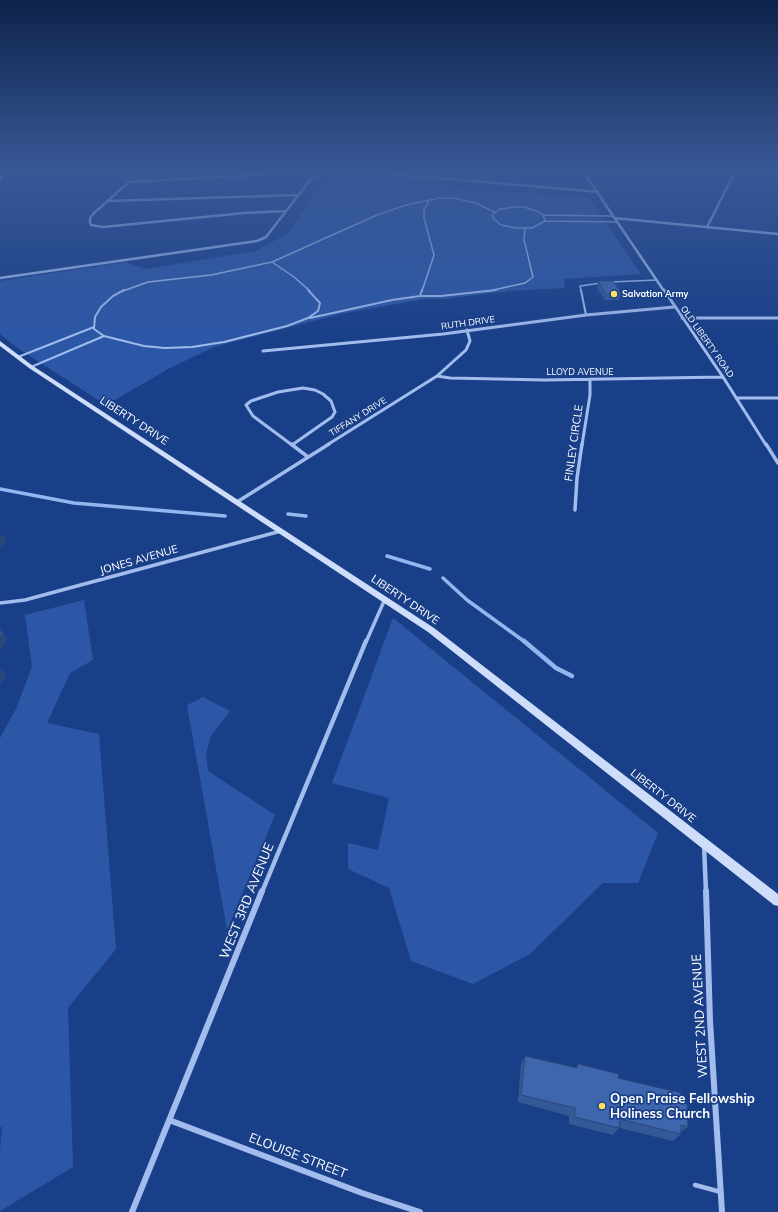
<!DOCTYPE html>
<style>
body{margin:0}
canvas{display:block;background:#193f88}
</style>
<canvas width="778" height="1212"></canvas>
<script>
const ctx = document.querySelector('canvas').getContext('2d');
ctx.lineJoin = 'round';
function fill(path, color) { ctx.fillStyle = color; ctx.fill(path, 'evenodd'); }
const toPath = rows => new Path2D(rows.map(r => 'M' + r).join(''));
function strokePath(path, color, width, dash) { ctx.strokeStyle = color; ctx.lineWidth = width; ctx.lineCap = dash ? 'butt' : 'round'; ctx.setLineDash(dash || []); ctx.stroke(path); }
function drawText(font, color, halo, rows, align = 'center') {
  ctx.font = font + ' Mulish,sans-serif'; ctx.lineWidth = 3.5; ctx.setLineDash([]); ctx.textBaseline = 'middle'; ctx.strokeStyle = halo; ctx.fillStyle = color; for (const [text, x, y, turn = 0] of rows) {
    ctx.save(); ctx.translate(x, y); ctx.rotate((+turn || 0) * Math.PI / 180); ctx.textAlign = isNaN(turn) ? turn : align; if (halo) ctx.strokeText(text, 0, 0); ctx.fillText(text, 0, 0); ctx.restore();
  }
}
const green = toPath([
 [331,178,589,198,641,274,564,279,565,288,508,291,444,299,424,299,340,314,214,347,170,368,106,405,16,347,0,334,0,281,125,262,145,269,255,251,287,234,314,194],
 [84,600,93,660,70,673,47,723,99,734,116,949,68,1008,73,1167,0,1211,0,1150,2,1127,0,1127,0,738,16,709,32,667,25,615],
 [393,618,658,833,638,883,603,883,530,954,473,984,411,961,389,888,348,869,348,843,378,850,389,798,332,783],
 [203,697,230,711,211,736,206,754,208,771,275,815,227,930,187,705]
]);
const streamFar1 = toPath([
 [0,489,74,503,225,516],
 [288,514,306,516],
 [387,556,430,569],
 [443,578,467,600,525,642]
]);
const stream = toPath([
 [524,641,556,668,572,676]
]);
const serviceFar2 = toPath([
 [516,207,524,207,539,212,543,215,545,221,532,228,516,228,501,225,493,218,492,215,500,209,516,207],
 [543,215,613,216],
 [545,221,617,222],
 [272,262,294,277,310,291],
 [272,262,377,215,406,205,440,198,454,198,475,203,495,212],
 [610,282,657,280],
 [123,291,148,282,211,275,272,262],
 [422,291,434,255,424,218,424,210,430,199],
 [489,291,525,283,533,277,524,240,525,228],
 [581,291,580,286,601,283]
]);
const serviceFar1 = toPath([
 [124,290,113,296,101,307,95,317,94,329,104,336,144,346,165,348,192,347,224,342,287,326,308,318,318,311,320,303,308,290],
 [581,290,586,315],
 [420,296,422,290],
 [310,318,392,300,420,296,441,296,496,290],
 [18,357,94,327],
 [31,367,104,336]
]);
const service = toPath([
 [695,1185,721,1192]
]);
const minorFar4 = toPath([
 [349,170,598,192],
 [582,170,664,291],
 [107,201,298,195],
 [286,211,244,213,103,227,91,225,90,222,90,218,94,213,129,182,267,174,287,170],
 [614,218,778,234],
 [707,227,736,170],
 [0,278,257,241,266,237,318,170]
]);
const minorFar3 = toPath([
 [664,290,723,377,766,445],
 [682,318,778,318],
 [263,351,443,334,586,315,674,307],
 [437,376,450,378,545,380,723,377],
 [736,398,778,398],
 [292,445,253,416,246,405,251,401,278,392,303,388,315,390,323,394,331,401,335,412,332,417,292,445],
 [327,445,437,376,466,350,470,341,467,330],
 [582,445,590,395,590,379]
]);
const minorFar2 = toPath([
 [291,444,308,457],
 [766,444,778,463],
 [292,445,293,444],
 [237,502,329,444],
 [575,510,577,478,582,444],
 [0,603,25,600,281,531],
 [366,642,385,599]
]);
const minorFar1 = toPath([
 [704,845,706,892],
 [262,892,366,641]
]);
const minor = toPath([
 [706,891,710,1021,722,1212],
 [169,1120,362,1193,420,1212],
 [132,1212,262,891]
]);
const secondary = toPath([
 [5,170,9,170,0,181,0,177,5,170],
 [0,341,33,366,434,628,778,894,778,906,774,905,428,632,29,368,0,346,0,341]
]);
const wall = toPath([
 [598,281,621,293,619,300,605,300,597,288],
 [525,1056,575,1068,578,1064,618,1078,681,1102,688,1127,681,1132,681,1134,673,1141,619,1128,613,1135,569,1124,569,1116,518,1102,521,1064]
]);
const shadedWall = toPath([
 [3,534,6,542,0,549,0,537],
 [0,626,3,632,0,638],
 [3,632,7,639,0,651,0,638],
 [2,668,6,675,0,685,0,671]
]);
const building = toPath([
 [598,281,613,281,621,293,606,294,598,281],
 [0,632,3,632,0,638,0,632],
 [525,1056,577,1068,578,1064,619,1074,618,1078,681,1093,681,1102,687,1104,688,1127,681,1125,681,1134,620,1119,619,1128,575,1117,575,1108,521,1095,525,1056]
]);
const markers = [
 [614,294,4,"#ffdf5d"],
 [602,1106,4,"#ffdf5d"]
];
const farPoinames = [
 ["Salvation Army",622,294]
];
const farStreetnames = [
 ["RUTH DRIVE",468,323,-8],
 ["OLD LIBERTY ROAD",707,342,55],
 ["LLOYD AVENUE",580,372],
 ["TIFFANY DRIVE",358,417,-32]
];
const streetNames = [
 ["LIBERTY DRIVE",134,421,33],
 ["FINLEY CIRCLE",574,443,-82],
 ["JONES AVENUE",139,560,-16],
 ["LIBERTY DRIVE",405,600,34],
 ["LIBERTY DRIVE",663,796,38]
];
const nearStreetnames = [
 ["WEST 3RD AVENUE",247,901,-68],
 ["WEST 2ND AVENUE",700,1016,-93],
 ["ELOUISE STREET",298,1156,21]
];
const nearPoinames = [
 ["Open Praise Fellowship",610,1099],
 ["Holiness Church",610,1114]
];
fill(green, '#2c57a6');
strokePath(streamFar1, '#94b6ef', 3.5);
strokePath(stream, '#94b6ef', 4.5);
strokePath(serviceFar2, '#a1bced', 1.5);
strokePath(serviceFar1, '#a1bced', 2);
strokePath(service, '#a1bced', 4.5);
strokePath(minorFar4, '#a1bced', 2.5);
strokePath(minorFar3, '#a1bced', 3);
strokePath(minorFar2, '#a1bced', 3.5);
strokePath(minorFar1, '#a1bced', 4.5);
strokePath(minor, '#a1bced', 6);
fill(secondary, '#ceddf9');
fill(wall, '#355896');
fill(shadedWall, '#2b477a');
fill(building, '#3e66af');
strokePath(building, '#2b477a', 1);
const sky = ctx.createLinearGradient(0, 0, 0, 339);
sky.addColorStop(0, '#0e234b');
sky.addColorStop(0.5, '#385896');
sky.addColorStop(1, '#38589600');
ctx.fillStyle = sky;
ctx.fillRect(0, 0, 778, 339);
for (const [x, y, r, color] of markers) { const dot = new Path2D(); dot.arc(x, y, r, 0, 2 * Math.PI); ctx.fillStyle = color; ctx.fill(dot); strokePath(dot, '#193f88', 1.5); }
drawText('bold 9px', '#fff', '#193f88', farPoinames, 'left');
drawText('9px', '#fff', '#193f88', farStreetnames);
drawText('11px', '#fff', '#193f88', streetNames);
drawText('13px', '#fff', '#193f88', nearStreetnames);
drawText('bold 13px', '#fff', '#193f88', nearPoinames, 'left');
</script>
